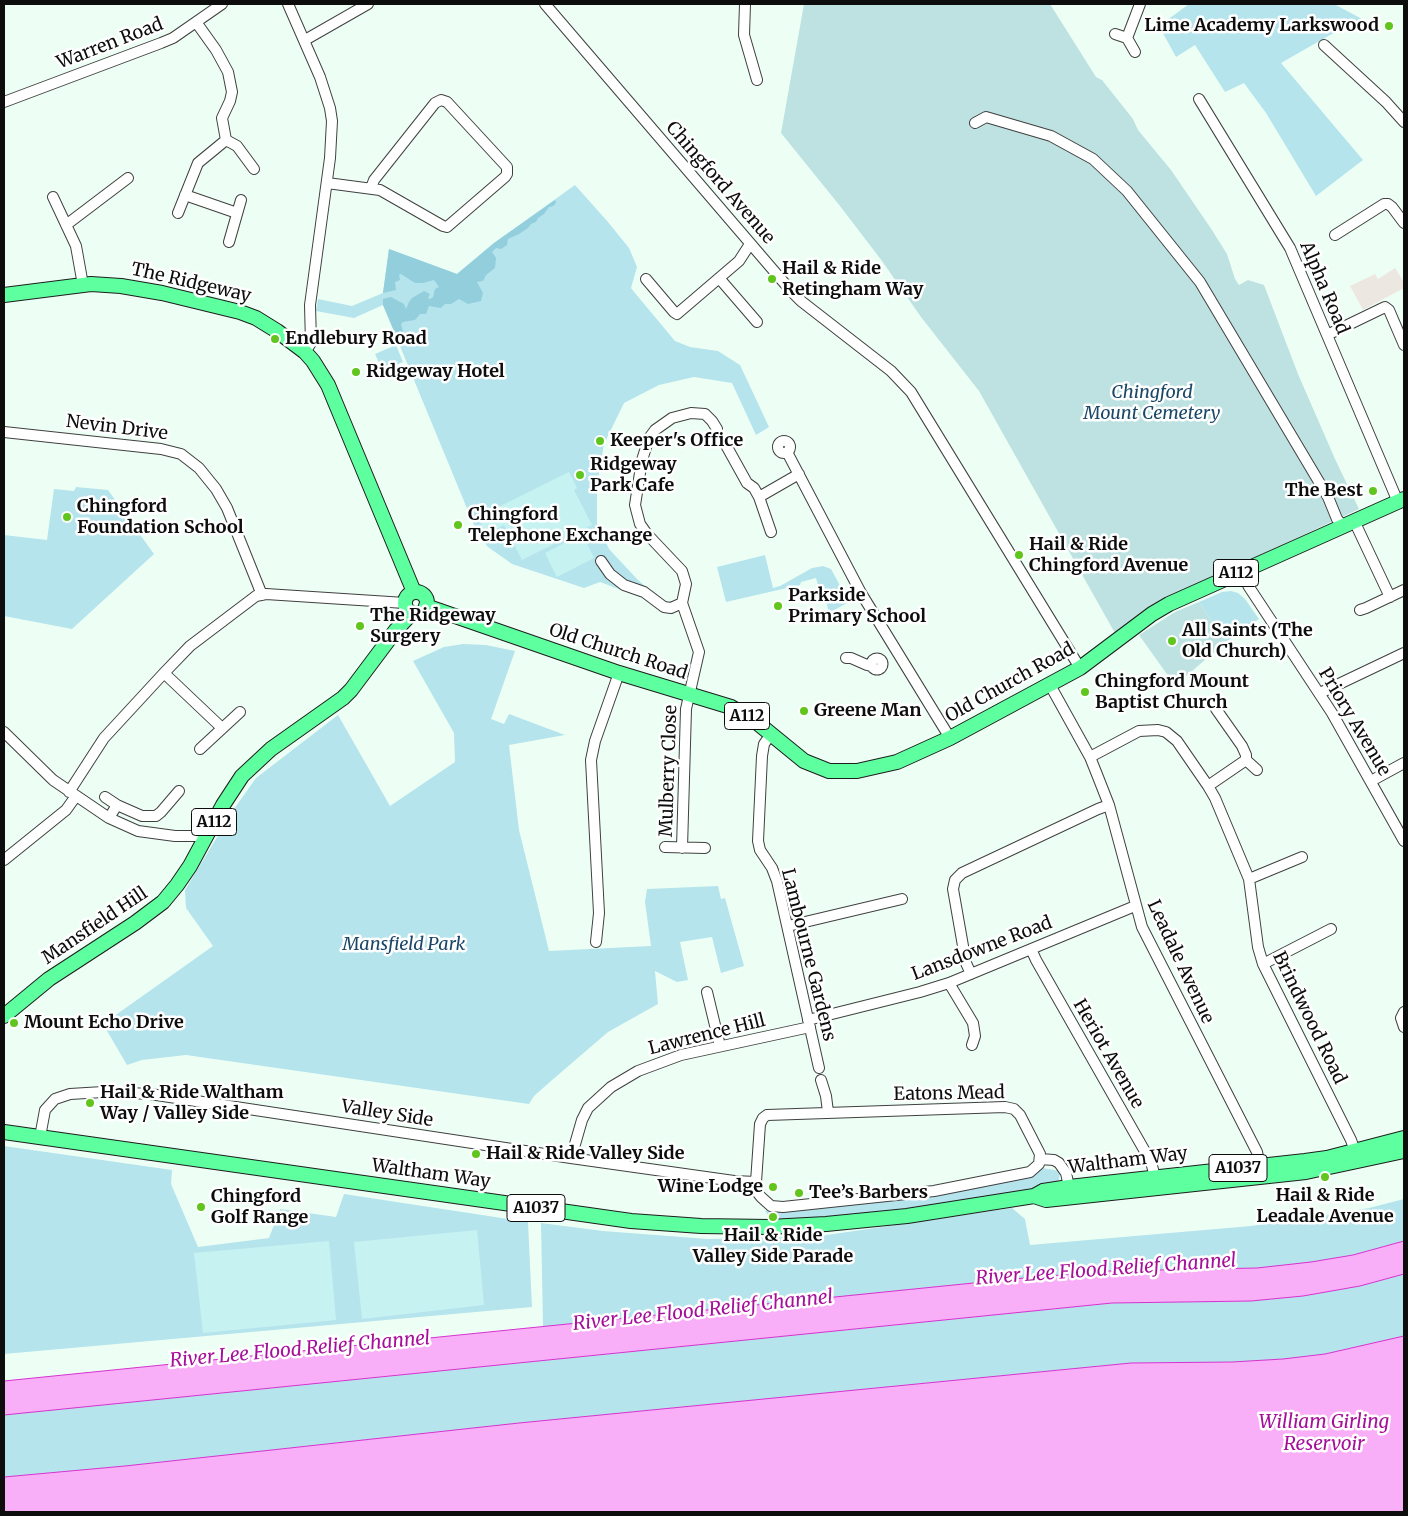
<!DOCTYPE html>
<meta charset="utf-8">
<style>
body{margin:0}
#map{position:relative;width:1408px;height:1516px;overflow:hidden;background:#edfff5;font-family:Merriweather,serif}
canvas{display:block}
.frame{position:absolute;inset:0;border:5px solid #0d0d0d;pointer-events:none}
</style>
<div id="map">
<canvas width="1408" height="1516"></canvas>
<div class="frame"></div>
</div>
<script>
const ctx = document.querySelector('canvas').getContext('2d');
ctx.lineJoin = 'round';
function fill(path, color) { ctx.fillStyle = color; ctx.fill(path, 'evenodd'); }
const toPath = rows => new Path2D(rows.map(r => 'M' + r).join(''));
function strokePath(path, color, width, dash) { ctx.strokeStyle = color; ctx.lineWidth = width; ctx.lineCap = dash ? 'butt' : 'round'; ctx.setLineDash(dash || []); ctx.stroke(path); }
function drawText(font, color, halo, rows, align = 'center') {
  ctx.font = font + ' Merriweather,serif'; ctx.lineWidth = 5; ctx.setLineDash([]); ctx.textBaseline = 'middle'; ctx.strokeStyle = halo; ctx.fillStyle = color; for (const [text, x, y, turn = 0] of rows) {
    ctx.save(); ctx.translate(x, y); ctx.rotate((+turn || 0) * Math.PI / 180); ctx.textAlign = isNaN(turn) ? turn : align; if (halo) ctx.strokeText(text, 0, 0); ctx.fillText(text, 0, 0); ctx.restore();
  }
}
const industrial = toPath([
 [1395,268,1404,282,1404,288,1363,310,1350,286,1375,274,1378,279]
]);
const green = toPath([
 [1189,4,1334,4,1362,19,1330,35,1281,63,1363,160,1316,196,1266,113,1244,83,1225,92,1195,45,1176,57,1159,26],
 [575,185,608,222,629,248,637,267,631,288,635,293,675,341,690,347,718,351,740,365,769,427,756,435,732,383,694,377,659,385,624,403,604,444,597,485,597,523,609,549,637,579,647,588,640,597,600,582,584,588,512,564,488,547,478,535,383,305,354,318,316,311,318,299,352,306,383,293,389,249,457,274,494,243],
 [396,345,403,362,375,374,371,366,379,363,375,354],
 [76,487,108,490,154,554,72,629,4,616,4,535,47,540,54,489,74,491],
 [765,555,773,588,780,586,812,568,823,566,831,569,849,602,829,613,823,589,819,589,816,578,801,582,800,585,726,602,717,567],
 [1231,591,1238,593,1245,599,1259,619,1226,642,1199,602,1222,592],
 [463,644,486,645,515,651,491,719,504,724,509,714,565,735,509,745,519,830,549,951,651,946,645,902,647,889,718,886,721,899,725,898,744,966,721,973,712,937,680,942,688,980,677,982,655,971,658,1004,608,1032,551,1081,534,1096,529,1104,186,1055,142,1060,127,1065,103,1024,213,946,186,908,185,890,234,809,256,778,338,715,390,806,455,762,454,733,413,661,444,647],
 [4,1146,172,1170,171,1184,198,1247,269,1238,280,1209,336,1217,344,1194,528,1222,532,1307,4,1354],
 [1042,1168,1060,1171,1059,1180,1055,1185,904,1212,772,1220,765,1211,841,1206,956,1192,1033,1175],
 [1404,1199,1404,1241,1353,1255,1311,1262,1257,1268,1109,1271,1013,1279,543,1327,541,1223,603,1231,708,1239,751,1238,820,1236,1012,1208,1025,1219,1030,1245,1251,1226,1328,1215,1369,1208],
 [1404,1274,1404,1336,1325,1354,1283,1359,1232,1362,1131,1363,519,1423,125,1466,4,1477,4,1415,1112,1303,1251,1301,1303,1296,1360,1286]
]);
const forest = toPath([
 [555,200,556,203,553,206,549,207,544,214,538,218,536,222,531,224,528,228,519,234,508,239,507,245,501,249,496,248,492,252,496,258,495,268,486,275,483,281,477,282,483,293,481,301,468,304,459,299,451,304,445,304,441,308,429,306,426,314,420,314,415,320,403,322,401,324,404,335,397,338,383,305,383,299,391,297,404,304,406,309,409,302,412,298,424,291,430,294,428,298,430,299,433,297,435,289,439,287,434,280,423,283,415,283,401,274,399,275,400,280,395,282,396,290,383,293,389,249,457,274,494,243]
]);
const cemetery = toPath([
 [804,4,1050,4,1096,77,1102,80,1133,119,1138,130,1171,170,1212,230,1227,254,1235,279,1239,285,1248,280,1264,285,1298,374,1335,459,1359,509,1153,605,1116,635,979,391,921,317,882,261,840,206,781,133],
 [1199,602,1226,642,1178,683,1169,677,1139,635,1175,612]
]);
const pitch = toPath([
 [569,472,577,488,574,490,592,525,522,560,504,525,486,534,478,517],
 [582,534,594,558,557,577,545,553],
 [477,1230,484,1305,362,1319,354,1242],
 [329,1241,336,1320,203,1333,194,1253]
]);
const water = toPath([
 [1404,1241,1404,1274,1360,1286,1303,1296,1251,1301,1112,1303,4,1415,4,1381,1013,1279,1109,1271,1257,1268,1311,1262,1353,1255,1404,1241],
 [1404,1336,1404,1512,4,1512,4,1477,125,1466,519,1423,1131,1363,1232,1362,1283,1359,1325,1354,1404,1336]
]);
const minor = toPath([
 [288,4,320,77,330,108,332,121,330,158,310,305,311,343,305,352],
 [545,4,792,292,801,301,891,371,911,392,1080,668],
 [745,4,744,35,757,80],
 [1115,34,1127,38,1135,52],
 [1127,38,1140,4],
 [305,40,368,4],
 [1324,45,1386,102,1404,122],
 [1199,99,1290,248,1398,502],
 [4,102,161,43,173,38,222,4],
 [975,123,986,117,1051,136,1093,159,1127,191,1200,282,1328,497,1337,519,1343,526],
 [226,140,237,146,254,169],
 [327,183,380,190,443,226,447,227,505,177,507,174,507,167,447,102,441,100,435,103,374,180,371,188],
 [185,195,237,213],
 [53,197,76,246,83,285],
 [178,213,198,163,226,140,222,118,230,101,232,92,228,72,216,50,196,22],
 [66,225,128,178],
 [1335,235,1384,204,1388,204,1392,207,1404,223],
 [229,242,241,200],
 [719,278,757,322],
 [646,279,674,312,677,314,739,261,750,244],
 [1327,335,1385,307,1389,310,1404,345],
 [4,432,161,449,181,454,199,468,216,489,227,508,262,595],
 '778 447a6 6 0 1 1 12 0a6 6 0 1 1-12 0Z',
 [727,447,747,483,754,488,759,497,771,532],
 [787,452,861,593,950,738],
 [759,497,799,474],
 [1357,520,1357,527,1390,597],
 [601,561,610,574,624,585,644,592,664,607,671,608,682,603],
 [1241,571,1249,587,1332,713,1404,841],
 [1360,610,1366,608,1404,590],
 [846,658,851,658,867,665,871,666],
 '871.5 664a5.5 5.5 0 1 1 11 0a5.5 5.5 0 1 1-11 0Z',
 [164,673,222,728],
 [1050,685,1090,757,1098,777,1109,805,1142,927,1257,1152,1260,1166],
 [1320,693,1404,653],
 [4,732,53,780,109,818,138,831,175,836,198,836,205,839],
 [771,734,764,744,762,756,758,841,760,850,772,868,777,881,819,1068],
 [200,749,240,712],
 [1090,757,1139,731,1158,730,1166,732,1177,741,1208,786,1215,798,1249,879,1258,947,1263,964,1351,1140,1355,1151],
 [1246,760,1257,770],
 [1371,781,1404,763],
 [1208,786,1246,760,1246,755,1242,746,1216,709],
 [69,792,104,738,164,673,190,646,256,596,266,594,405,603],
 [105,797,117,805],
 [109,818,117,805,142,816,156,816,161,812,179,791],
 [665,847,705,848],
 [682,848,686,709,699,652,682,603,686,584,682,571,647,534,640,524,635,505,642,460,649,438,655,430,672,418,691,413,705,414,712,421,717,429],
 [4,860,66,810,76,796],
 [1249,879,1302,857],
 [788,926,902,899],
 [596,942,599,913,591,760,595,741,619,673],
 [1031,949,1036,960,1151,1162,1155,1177],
 [1263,964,1331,929],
 [971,974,966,963,953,889,955,880,962,873,1098,809,1109,805],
 [949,983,973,1023,975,1036,972,1045],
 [707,992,720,1046],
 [1404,1012,1401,1018,1404,1027],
 [808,1020,920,992,949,983,1135,906],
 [821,1080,826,1096,828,1112],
 [1005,1107,1014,1109,1020,1115,1040,1154,1039,1164,1030,1172,934,1191,783,1207,771,1206,761,1197,757,1192,756,1182,760,1124,763,1118,767,1115,1005,1107],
 [40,1137,45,1110,55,1099,70,1094,103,1092,129,1093,150,1094,571,1158,734,1181,756,1182],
 [571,1158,582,1120,588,1108,611,1087,638,1071,681,1055,810,1027],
 [1040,1159,1054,1160,1059,1163,1066,1173,1069,1187]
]);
const major = toPath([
 [4,295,91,284,121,286,162,293,240,312,256,318,277,331,305,352,313,361,328,385,414,592],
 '405 603a11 11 0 1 1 22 0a11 11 0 1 1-22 0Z',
 [426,606,619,673,731,707,755,721,804,761,829,771,857,771,897,762,950,738,1080,668,1152,614,1169,604,1404,499],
 [4,1016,49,979,135,923,163,902,177,885,190,866,223,805,242,776,271,749,343,698,351,690,396,630,412,613],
 [4,1132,631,1221,701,1226,769,1227,826,1224,907,1216,1034,1196,1043,1191,1069,1187,1305,1161,1327,1158,1404,1138],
 [1034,1196,1046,1200,1306,1172,1404,1151]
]);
const markers = [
 [1389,26,5,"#60c51d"],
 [772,279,5,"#60c51d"],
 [275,339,5,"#60c51d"],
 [356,372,5,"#60c51d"],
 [600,441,5,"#60c51d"],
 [580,475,5,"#60c51d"],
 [1373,491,5,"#60c51d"],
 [67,517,5,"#60c51d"],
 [458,525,5,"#60c51d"],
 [1019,555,5,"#60c51d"],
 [778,606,5,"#60c51d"],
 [360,626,5,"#60c51d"],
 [1172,641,5,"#60c51d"],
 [1085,692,5,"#60c51d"],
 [804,711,5,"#60c51d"],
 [14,1023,5,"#60c51d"],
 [90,1103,5,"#60c51d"],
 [476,1154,5,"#60c51d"],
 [1325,1177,5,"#60c51d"],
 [773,1187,5,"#60c51d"],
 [799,1193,5,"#60c51d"],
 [201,1207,5,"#60c51d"],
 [773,1217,5,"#60c51d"]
];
const shields = [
 [1236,573,45],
 [747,716,45],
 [214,822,45],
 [1238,1168,58],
 [536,1208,58]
];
const shieldNames = [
 ["A112",1236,573],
 ["A112",747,716],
 ["A112",214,822],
 ["A1037",1238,1168],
 ["A1037",536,1208]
];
const poiNames = [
 ["Lime Academy Larkswood",1379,26,"right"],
 ["Hail & Ride",782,269],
 ["Retingham Way",782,290],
 ["Endlebury Road",285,339],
 ["Ridgeway Hotel",366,372],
 ["Keeper's Office",610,441],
 ["Ridgeway",590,465],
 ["Park Cafe",590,486],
 ["The Best",1363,491,"right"],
 ["Chingford",77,507],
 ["Foundation School",77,528],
 ["Chingford",468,515],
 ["Telephone Exchange",468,536],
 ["Hail & Ride",1029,545],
 ["Chingford Avenue",1029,566],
 ["Parkside",788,596],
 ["Primary School",788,617],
 ["The Ridgeway",370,616],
 ["Surgery",370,637],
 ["All Saints (The",1182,631],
 ["Old Church)",1182,652],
 ["Chingford Mount",1095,682],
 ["Baptist Church",1095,703],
 ["Greene Man",814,711],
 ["Mount Echo Drive",24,1023],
 ["Hail & Ride Waltham",100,1093],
 ["Way / Valley Side",100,1114],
 ["Hail & Ride Valley Side",486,1154],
 ["Wine Lodge",763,1187,"right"],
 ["Tee’s Barbers",809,1193],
 ["Hail & Ride",1325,1196,"center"],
 ["Leadale Avenue",1325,1217,"center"],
 ["Chingford",211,1197],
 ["Golf Range",211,1218],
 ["Hail & Ride",773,1236,"center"],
 ["Valley Side Parade",773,1257,"center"]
];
const streetNames = [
 ["Warren Road",110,44,-21],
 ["Chingford Avenue",720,183,49],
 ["The Ridgeway",191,283,13],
 ["Alpha Road",1324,288,67],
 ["Nevin Drive",117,428,7],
 ["Old Church Road",618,652,18],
 ["Old Church Road",1010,683,-29],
 ["Priory Avenue",1354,722,59],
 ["Mulberry Close",669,771,-88],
 ["Mansfield Hill",95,926,-34],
 ["Lansdowne Road",982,949,-21],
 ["Lambourne Gardens",808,955,76],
 ["Leadale Avenue",1180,962,65],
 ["Brindwood Road",1309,1018,64],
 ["Lawrence Hill",707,1035,-14],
 ["Heriot Avenue",1108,1054,60],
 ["Eatons Mead",949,1094,-1],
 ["Valley Side",387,1114,9],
 ["Waltham Way",1128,1161,-7],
 ["Waltham Way",431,1174,8]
];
const parkNames = [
 ["Chingford",1152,393],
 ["Mount Cemetery",1152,414],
 ["Mansfield Park",404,945]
];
const waterNames = [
 ["River Lee Flood Relief Channel",1106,1270,-4],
 ["River Lee Flood Relief Channel",703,1311,-6],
 ["River Lee Flood Relief Channel",300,1350,-5],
 ["William Girling",1324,1423],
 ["Reservoir",1324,1445]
];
fill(industrial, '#ece7e1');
fill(green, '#b5e4ec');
fill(forest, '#93cedd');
fill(cemetery, '#bde2e1');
fill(pitch, '#c7f2f2');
fill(water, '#f9aff8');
strokePath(water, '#d532cd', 1);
strokePath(minor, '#404040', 12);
strokePath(major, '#1e1e1e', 16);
strokePath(minor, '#fff', 10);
strokePath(major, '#5dff9f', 14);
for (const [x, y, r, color] of markers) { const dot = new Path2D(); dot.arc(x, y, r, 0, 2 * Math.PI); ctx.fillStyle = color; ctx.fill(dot); strokePath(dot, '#fff', 2); }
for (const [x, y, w] of shields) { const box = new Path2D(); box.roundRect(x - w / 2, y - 13.5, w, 27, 4); ctx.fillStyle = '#fff'; ctx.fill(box); strokePath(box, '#0d0d0d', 1); }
drawText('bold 16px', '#0d0d0d', null, shieldNames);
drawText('bold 18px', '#0d0d0d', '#fff', poiNames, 'left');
drawText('18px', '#0d0d0d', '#fff', streetNames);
drawText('italic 18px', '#1a4668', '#fff', parkNames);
drawText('italic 19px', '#a60f99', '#fff', waterNames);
</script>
